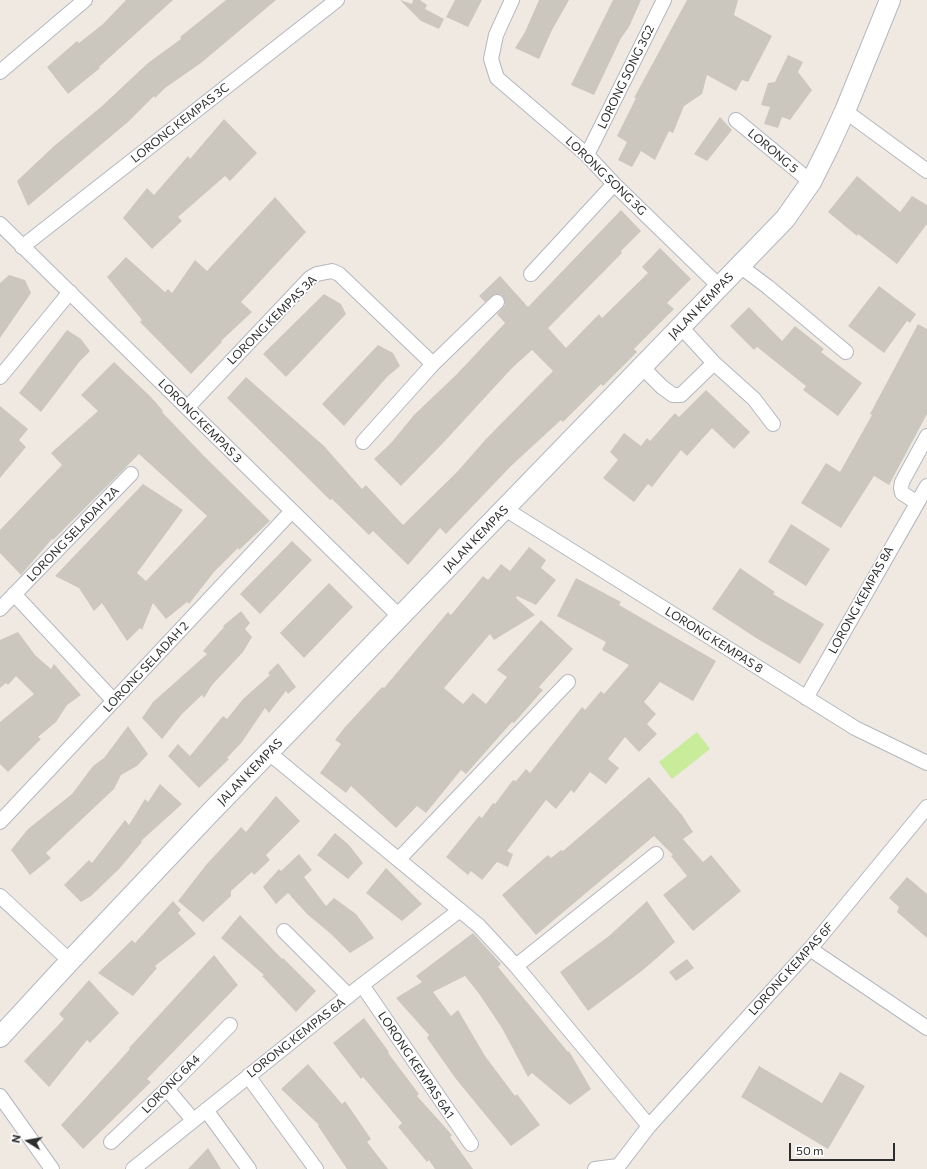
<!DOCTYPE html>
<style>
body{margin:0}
#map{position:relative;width:927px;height:1169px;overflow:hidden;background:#efe9e1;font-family:Commissioner,sans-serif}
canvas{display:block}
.north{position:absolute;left:8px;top:1121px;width:40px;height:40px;-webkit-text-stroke:3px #fff;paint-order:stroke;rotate:281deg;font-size:11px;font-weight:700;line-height:16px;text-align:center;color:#2e2e2e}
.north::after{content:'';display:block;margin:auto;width:14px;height:18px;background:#2e2e2e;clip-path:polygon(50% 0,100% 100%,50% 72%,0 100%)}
.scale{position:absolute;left:789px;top:1143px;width:106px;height:18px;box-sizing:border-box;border:2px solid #2e2e2e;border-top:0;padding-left:5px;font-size:12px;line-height:14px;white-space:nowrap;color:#2e2e2e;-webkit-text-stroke:3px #fff;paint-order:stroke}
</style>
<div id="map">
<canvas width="927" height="1169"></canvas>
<div class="north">N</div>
<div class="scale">50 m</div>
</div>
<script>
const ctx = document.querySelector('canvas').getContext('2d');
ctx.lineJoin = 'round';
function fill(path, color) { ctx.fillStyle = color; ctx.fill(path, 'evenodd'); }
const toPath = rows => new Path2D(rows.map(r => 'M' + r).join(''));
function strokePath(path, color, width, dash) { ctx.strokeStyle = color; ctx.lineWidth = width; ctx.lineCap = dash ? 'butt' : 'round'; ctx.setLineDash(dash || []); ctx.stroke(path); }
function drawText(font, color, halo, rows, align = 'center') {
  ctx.font = font + ' Commissioner,sans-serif'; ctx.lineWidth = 3.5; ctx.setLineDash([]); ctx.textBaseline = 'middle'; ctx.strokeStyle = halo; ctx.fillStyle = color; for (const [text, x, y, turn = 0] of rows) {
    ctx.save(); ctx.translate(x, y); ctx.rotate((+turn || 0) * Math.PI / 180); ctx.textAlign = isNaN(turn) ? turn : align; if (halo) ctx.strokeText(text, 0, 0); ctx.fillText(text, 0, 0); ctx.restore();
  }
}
const pitch = toPath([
 [697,732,710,749,672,779,659,762]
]);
const building = toPath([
 [126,0,173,0,99,67,100,68,68,94,47,67,77,41,79,43,103,24],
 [226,0,276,0,201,63,165,88,155,98,154,96,128,122,28,206,17,181,54,146,102,106,148,63,181,39,180,37],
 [400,0,412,4,413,0,420,0,427,5,425,9,444,19,439,29,421,21],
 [455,0,482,0,468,27,446,17],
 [539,0,569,0,552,30,539,59,515,48,525,32],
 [613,0,641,0,629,27,621,38,594,95,571,85],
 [687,0,738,0,734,15,772,36,748,82,742,80,736,91,707,75,702,94,684,106,673,133,669,131,655,160,641,151,632,167,618,160,627,142,617,136,636,98,634,98],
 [788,55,803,62,798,72,812,90,790,120,782,117,778,128,764,124,770,107,761,105,768,83,775,82],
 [720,117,732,130,707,161,694,154],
 [224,119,257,153,230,181,225,176,178,217,182,221,152,249,123,218,147,188,154,195,188,156,190,159],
 [857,176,900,212,912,196,927,205,927,224,897,264,858,234,857,236,828,212],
 [275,197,306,232,241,302,252,312,221,341,222,342,191,374,140,322,142,320,107,277,126,257,165,292,168,289,172,293,195,260,207,271],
 [621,210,641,231,621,251,622,253,548,328,566,348,599,314,602,318,648,273,642,267,660,248,691,279,667,303,674,309,634,349,637,352,603,386,601,384,563,422,561,420,511,466,446,534,440,528,408,565,373,531,369,535,332,499,330,500,227,398,246,377,324,446,362,489,366,485,403,525,457,472,486,439,553,371,532,350,512,368,445,441,401,486,374,459,391,443,414,415,456,375,505,323,497,314,505,305,503,296,495,294,485,302,479,296,500,276,528,307],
 [9,275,25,280,31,293,0,338,0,283],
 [879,286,916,314,910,323,907,321,884,353,848,326],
 [324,294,341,304,346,314,286,377,263,354],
 [749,307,782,341,795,326,824,349,821,352,862,383,838,416,803,390,806,386,757,347,754,350,730,326],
 [918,324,927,329,927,414,889,485,874,476,841,528,801,503,826,463,840,472,872,415,870,414],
 [67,330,81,339,90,351,80,361,41,412,19,393],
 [378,345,393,353,400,366,388,376,344,426,322,404],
 [114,362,151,397,163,411,162,412,204,456,270,521,239,550,238,548,214,572,189,604,187,602,166,619,153,603,142,630,140,628,127,641,102,603,94,611,79,588,55,576,143,484,183,510,137,573,146,581,207,516,139,454,53,540,52,539,21,575,0,553,0,530,62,465,51,453,98,411,81,395],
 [706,390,750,432,734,449,712,428,687,456,681,450,652,487,648,484,634,502,603,478,618,460,610,452,624,433,641,446,647,438,650,441,675,413,679,417],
 [0,406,28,429,19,440,26,447,0,478],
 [791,524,830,549,806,586,768,562],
 [292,541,312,560,260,614,240,594],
 [529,547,546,560,541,568,556,580,536,605,517,596,516,598,535,615,494,640,490,634,444,688,463,704,473,693,486,704,507,677,497,670,541,620,573,649,539,687,543,690,514,723,512,722,466,774,461,770,426,813,417,806,396,828,351,786,346,793,320,773,341,744,335,740,345,727,382,687,384,688,448,612,451,615,483,576,488,580,501,564,510,571],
 [740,568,775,592,773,594,824,624,800,664,756,638,712,609],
 [576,578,621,602,619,605,716,661,693,701,660,682,644,702,656,714,647,724,657,734,639,752,625,737,608,759,619,768,606,784,590,772,574,793,571,790,556,809,546,800,507,851,513,854,508,867,497,862,482,880,471,871,468,875,446,857,479,816,482,818,493,803,495,804,513,780,516,781,526,769,530,773,582,707,585,710,601,691,604,694,629,665,602,650,606,642,557,616],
 [329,583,353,607,304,658,280,633],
 [241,611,250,623,245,629,252,637,243,652,212,685,204,698,202,695,182,714,162,739,142,718,153,702,207,654,203,651,224,627,223,626],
 [18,632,35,655,51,669,54,664,81,695,67,705,56,722,38,737,41,739,8,772,0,764,0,722,34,694,16,676,8,685,6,683,0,688,0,640],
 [278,663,296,687,288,694,286,691,269,713,265,708,242,742,227,758,229,759,199,788,168,756,178,744,190,756,223,716,227,719,243,699,270,675,268,673],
 [128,726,148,754,137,766,121,775,114,789,46,853,51,858,30,875,11,850,28,829,72,794,93,766,104,758],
 [649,777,682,815,693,832,683,839,703,862,711,855,741,891,693,931,663,895,687,876,671,856,673,855,654,836,536,935,502,895,548,855,551,858,561,850,563,851],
 [160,784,182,804,141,841,142,842,119,869,91,896,81,902,64,885,89,860,92,863,125,820,129,825,145,799,148,802],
 [276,796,300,821,266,855,270,860,254,875,252,872,231,891,231,896,203,922,178,901,206,865,241,827,246,832],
 [335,833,349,845,363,863,348,879,317,855],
 [299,854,312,870,304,877,326,906,334,898,356,914,374,938,350,953,331,934,307,914,288,893,276,904,263,887,279,869,281,871],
 [386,868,422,904,402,921,366,893],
 [907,877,927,894,927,938,897,912,899,907,889,898],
 [173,901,181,910,178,913,196,934,155,966,157,968,133,996,98,973,132,940,135,943],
 [647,901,675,942,643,970,588,1011,560,972,609,936],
 [240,915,282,959,283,958,316,991,296,1012,262,976,264,975,221,938],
 [473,933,501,964,498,967,568,1052,569,1051,591,1089,570,1105,532,1073,528,1077,502,1028,480,995,465,976,433,992,451,1016,458,1010,485,1056,515,1096,517,1094,540,1125,511,1146,456,1079,427,1038,429,1035,396,998,422,982,416,976],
 [214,955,238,985,147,1079,151,1082,83,1149,61,1125,130,1049,129,1048],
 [687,959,694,968,676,981,669,972],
 [89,980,119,1013,90,1043,87,1040,49,1087,24,1061,64,1019,59,1014],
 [364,1018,389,1052,388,1053,419,1094,417,1096,452,1135,450,1137,473,1169,435,1169,429,1160,427,1162,398,1127,402,1123,363,1077,361,1079,333,1043],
 [308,1064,342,1104,345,1101,371,1139,367,1142,388,1169,347,1169,318,1126,319,1125,281,1089],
 [759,1066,822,1103,840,1072,865,1086,828,1149,741,1097],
 [208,1148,221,1169,188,1169]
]);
const street = toPath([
 [512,0,496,35,491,59,497,78,587,155,614,184,720,287],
 [0,72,85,0],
 [845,111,927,171],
 [736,120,811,182],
 [587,155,664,0],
 [0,224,400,617],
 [22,247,337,0],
 [740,266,768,287,846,352],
 [531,274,614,184],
 [681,327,714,363],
 [643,368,662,387,673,395,681,395,714,363,754,399,773,424],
 [0,377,70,292],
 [187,408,310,278,317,274,332,271,339,274,433,364,497,302],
 [363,442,433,364],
 [916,502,902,493,901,488,902,482,927,436],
 [505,509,855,728,927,763],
 [14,594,114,701],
 [0,609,131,474],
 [806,698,927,486],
 [269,753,479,926,516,966,649,1126],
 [0,822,292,511],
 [399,859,568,682],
 [0,896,70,961],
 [284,931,349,996],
 [810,949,927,1028],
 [516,966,656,854],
 [362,985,471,1144],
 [248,1076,316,1169],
 [167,1089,193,1120],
 [0,1096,52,1169],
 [206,1110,249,1169],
 [111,1142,167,1089,230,1025],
 [133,1169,362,985,460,910],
 [595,1169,618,1166],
 [616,1169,649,1126,810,949,927,807]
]);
const secondary = toPath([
 [0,1037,70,961,207,816,785,219,811,182,829,146,845,111,890,0]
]);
const streetNames = [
 ["LORONG SONG 3G2",626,77,-64],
 ["LORONG KEMPAS 3C",180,123,-38],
 ["LORONG 5",773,151,40],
 ["LORONG SONG 3G",606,176,44],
 ["JALAN KEMPAS",701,306,-46],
 ["LORONG KEMPAS 3A",272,320,-45],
 ["LORONG KEMPAS 3",200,421,45],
 ["LORONG SELADAH 2A",73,534,-46],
 ["JALAN KEMPAS",476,539,-46],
 ["LORONG KEMPAS 8A",861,600,-61],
 ["LORONG KEMPAS 8",714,640,32],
 ["LORONG SELADAH 2",146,667,-47],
 ["JALAN KEMPAS",250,772,-46],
 ["LORONG KEMPAS 6F",791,969,-48],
 ["LORONG KEMPAS 6A",296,1038,-38],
 ["LORONG KEMPAS 6A1",416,1065,56],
 ["LORONG 6A4",171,1084,-45]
];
fill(pitch, '#c9ec9a');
fill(building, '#cbc7bf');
strokePath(street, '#b4b7c1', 16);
strokePath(secondary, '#b4b7c1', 22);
strokePath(street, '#fff', 14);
strokePath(secondary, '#fff', 20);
drawText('12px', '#2e2e2e', '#fff', streetNames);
</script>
